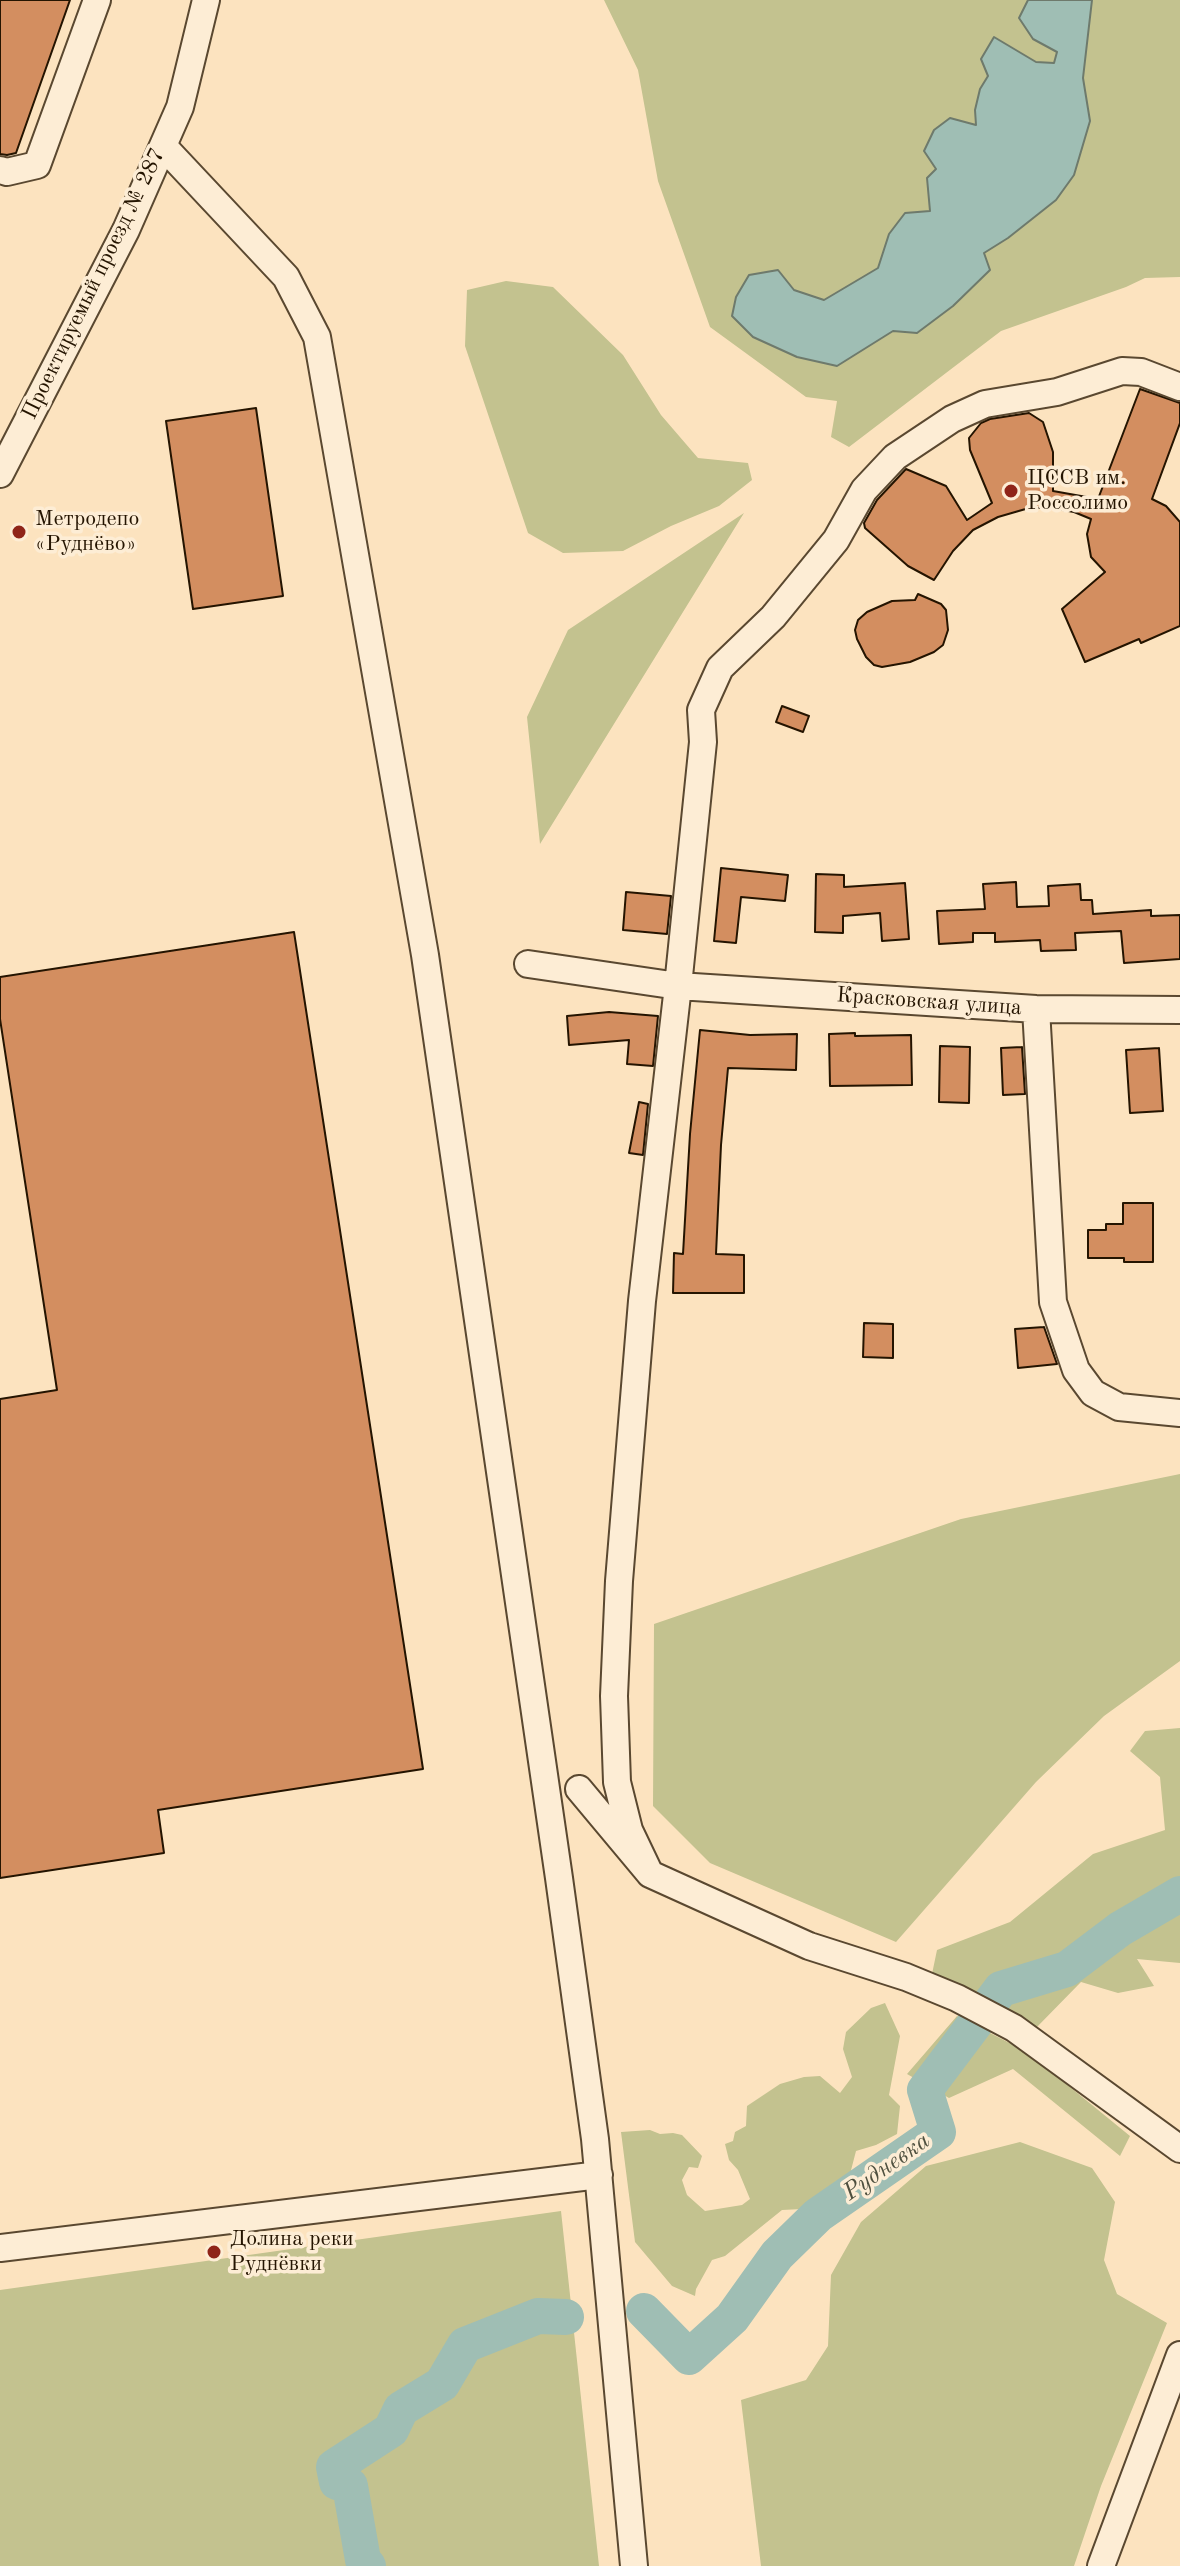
<!DOCTYPE html>
<meta charset="utf-8">
<style>
body{margin:0}
canvas{display:block;background:#fce3bf}
</style>
<canvas width="1180" height="2566"></canvas>
<script>
const ctx = document.querySelector('canvas').getContext('2d');
ctx.lineJoin = 'round';
function fill(path, color) { ctx.fillStyle = color; ctx.fill(path, 'evenodd'); }
const toPath = rows => new Path2D(rows.map(r => 'M' + r).join(''));
function strokePath(path, color, width, dash) { ctx.strokeStyle = color; ctx.lineWidth = width; ctx.lineCap = dash ? 'butt' : 'round'; ctx.setLineDash(dash || []); ctx.stroke(path); }
function drawText(font, color, halo, rows, align = 'center') {
  ctx.font = font + ' "Old Standard TT",serif'; ctx.lineWidth = 7; ctx.setLineDash([]); ctx.textBaseline = 'middle'; ctx.strokeStyle = halo; ctx.fillStyle = color; for (const [text, x, y, turn = 0] of rows) {
    ctx.save(); ctx.translate(x, y); ctx.rotate((+turn || 0) * Math.PI / 180); ctx.textAlign = isNaN(turn) ? turn : align; if (halo) ctx.strokeText(text, 0, 0); ctx.fillText(text, 0, 0); ctx.restore();
  }
}
const green = toPath([
 [604,0,1180,0,1180,277,1145,278,1126,287,1001,331,849,447,831,437,837,401,806,397,710,327,658,181,638,70],
 [506,281,553,287,623,355,661,415,698,458,748,463,752,480,719,506,671,526,623,551,563,553,528,533,465,346,467,290],
 [744,513,540,844,527,717,568,630],
 [1180,1474,1180,1661,1104,1716,1036,1782,896,1942,710,1863,653,1806,654,1624,961,1519],
 [1180,1728,1180,1963,1137,1959,1154,1986,1118,1993,1081,1982,1035,2029,932,1974,937,1950,1010,1922,1093,1854,1165,1830,1160,1777,1130,1751,1145,1731],
 [885,2003,900,2036,889,2095,900,2106,897,2134,876,2145,856,2151,849,2178,835,2182,802,2209,782,2210,725,2256,712,2260,696,2289,695,2296,672,2286,635,2242,621,2132,650,2130,660,2134,673,2133,682,2135,702,2156,698,2168,689,2167,682,2180,687,2195,705,2211,742,2205,750,2199,738,2170,729,2160,725,2144,733,2141,735,2132,746,2126,747,2106,780,2084,804,2077,820,2076,840,2093,852,2077,843,2049,846,2032,871,2008],
 [957,2016,1027,2052,1130,2136,1120,2156,1013,2069,949,2098,907,2074],
 [1020,2142,1092,2168,1115,2202,1104,2260,1117,2294,1167,2323,1101,2486,1074,2566,761,2566,741,2400,806,2380,828,2346,831,2275,861,2222,926,2166],
 [561,2211,599,2566,0,2566,0,2290]
]);
const water = toPath([
 [1028,0,1092,0,1083,78,1090,121,1074,175,1056,200,1008,238,984,253,990,270,953,306,917,333,893,331,837,366,797,357,753,337,732,316,736,297,749,275,778,270,794,290,824,300,878,268,889,234,905,213,930,211,927,178,936,169,924,151,934,130,950,118,976,125,975,110,980,89,988,76,981,59,994,37,1036,62,1054,63,1057,52,1033,39,1019,18,1028,0]
]);
const river = toPath([
 [644,2311,689,2357,732,2318,777,2255,818,2215,938,2132,925,2090,1001,1989,1067,1969,1120,1929,1180,1894],
 [368,2566,363,2560,350,2486,337,2482,334,2467,391,2430,401,2409,442,2384,465,2345,538,2316,566,2317]
]);
const building = toPath([
 [0,0,70,0,16,153,7,155,0,154,0,0],
 [1140,389,1180,403,1180,423,1152,499,1166,506,1180,522,1180,626,1141,643,1139,639,1085,662,1062,609,1105,572,1091,557,1087,534,1091,519,1074,512,1051,508,1029,508,998,517,973,530,953,551,934,580,908,566,865,528,864,523,877,500,906,469,946,486,967,520,992,503,970,450,969,438,981,423,990,419,1029,413,1043,422,1053,452,1053,491,1098,499,1140,389],
 [256,408,283,596,193,609,166,421,256,408],
 [918,594,941,604,946,610,948,630,943,645,934,652,910,662,882,667,874,665,866,657,857,639,855,630,858,620,867,612,892,601,915,600,918,594],
 [782,706,809,716,803,732,776,722,782,706],
 [721,868,788,875,785,901,741,897,736,943,714,941,721,868],
 [816,874,844,875,844,887,905,883,909,939,882,941,880,913,843,916,843,933,815,932,816,874],
 [1016,882,1017,907,1049,906,1048,886,1080,884,1081,900,1092,900,1093,914,1151,910,1151,916,1180,915,1180,959,1124,963,1121,931,1075,933,1076,950,1041,951,1040,940,995,942,995,933,973,933,973,942,939,944,937,911,985,909,983,884,1016,882],
 [626,892,671,896,667,934,623,930,626,892],
 [294,932,423,1769,158,1810,164,1853,0,1878,0,1399,57,1390,0,1019,0,977,294,932],
 [609,1012,658,1016,653,1066,627,1064,629,1040,569,1045,567,1016,609,1012],
 [700,1030,750,1035,797,1034,796,1070,728,1068,721,1145,716,1254,744,1255,744,1293,673,1293,674,1253,683,1254,690,1134,700,1030],
 [855,1033,855,1036,911,1035,912,1085,830,1086,829,1034,855,1033],
 [940,1046,970,1047,969,1103,939,1102,940,1046],
 [1022,1047,1025,1094,1003,1095,1001,1048,1022,1047],
 [1159,1048,1163,1111,1130,1113,1126,1050,1159,1048],
 [639,1102,648,1104,643,1155,629,1153,639,1102],
 [1123,1203,1153,1203,1153,1262,1124,1262,1124,1258,1088,1258,1088,1230,1106,1230,1106,1224,1123,1224,1123,1203],
 [864,1323,893,1324,893,1358,863,1357,864,1323],
 [1044,1327,1057,1364,1018,1368,1015,1329,1044,1327]
]);
const minor = toPath([
 [163,146,286,277,317,337,425,955,559,1878,595,2139,634,2566],
 [0,170,7,172,37,165,97,0],
 [0,474,126,230,180,107,206,0],
 [528,964,678,986,1036,1009,1180,1010],
 [1036,1009,1053,1302,1076,1370,1093,1393,1119,1407,1180,1413],
 [579,1789,650,1874,809,1946,906,1977,957,1998,1014,2028,1180,2149],
 [650,1874,629,1830,617,1782,614,1696,619,1581,642,1301,678,986,703,742,701,710,720,668,773,617,836,540,864,490,895,457,952,419,985,404,1057,392,1122,371,1141,372,1180,387],
 [0,2248,599,2175],
 [1101,2566,1180,2355]
]);
const markers = [
 [1011,491,8,"#8f2418"],
 [19,532,8,"#8f2418"],
 [214,2252,8,"#8f2418"]
];
const streetNames = [
 ["Проектируемый проезд № 287",94,284,-64],
 ["Красковская улица",929,1002,4]
];
const poiNames = [
 ["ЦССВ им.",1027,478],
 ["Россолимо",1027,503],
 ["Метродепо",35,519],
 ["«Руднёво»",35,544],
 ["Долина реки",230,2239],
 ["Руднёвки",230,2264]
];
const waterNames = [
 ["Рудневка",887,2167,-35]
];
fill(green, '#c3c28f');
fill(water, '#9fbeb4');
strokePath(water, '#6e7a6c', 2);
strokePath(river, '#9fbeb4', 36);
fill(building, '#d38e60');
strokePath(building, '#241400', 2);
strokePath(minor, '#5a4830', 30);
strokePath(minor, '#fdedd5', 26);
for (const [x, y, r, color] of markers) { const dot = new Path2D(); dot.arc(x, y, r, 0, 2 * Math.PI); ctx.fillStyle = color; ctx.fill(dot); strokePath(dot, '#fdedd5', 3); }
drawText('22px', '#241400', '#fdedd5', streetNames);
drawText('22px', '#241400', '#fdedd5', poiNames, 'left');
drawText('italic 24px', '#4f503f', '#fdedd5', waterNames);
</script>
